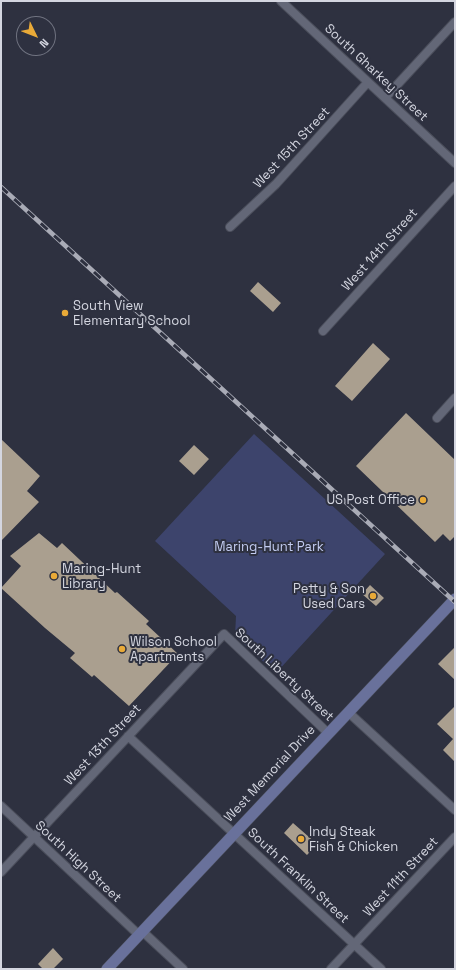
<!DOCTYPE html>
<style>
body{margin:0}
#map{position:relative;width:456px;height:970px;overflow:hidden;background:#2e3140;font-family:"Space Grotesk",sans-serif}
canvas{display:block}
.frame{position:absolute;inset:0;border:2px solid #d4d6e0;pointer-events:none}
.north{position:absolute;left:16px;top:16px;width:40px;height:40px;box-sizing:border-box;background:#2e3140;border:1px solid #707380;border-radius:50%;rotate:133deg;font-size:11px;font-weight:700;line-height:16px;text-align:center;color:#d4d6e0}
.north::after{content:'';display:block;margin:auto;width:14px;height:18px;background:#e9aa38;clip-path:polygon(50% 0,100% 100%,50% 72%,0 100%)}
</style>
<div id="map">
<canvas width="456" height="970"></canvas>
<div class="frame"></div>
<div class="north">N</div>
</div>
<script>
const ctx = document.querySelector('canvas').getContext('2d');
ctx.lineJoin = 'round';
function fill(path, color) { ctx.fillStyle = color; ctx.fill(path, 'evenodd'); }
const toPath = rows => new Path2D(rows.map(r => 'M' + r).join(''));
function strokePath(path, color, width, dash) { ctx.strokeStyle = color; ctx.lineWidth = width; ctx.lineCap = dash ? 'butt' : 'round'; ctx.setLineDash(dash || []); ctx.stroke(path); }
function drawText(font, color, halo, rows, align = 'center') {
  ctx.font = font + ' "Space Grotesk",sans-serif'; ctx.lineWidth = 4; ctx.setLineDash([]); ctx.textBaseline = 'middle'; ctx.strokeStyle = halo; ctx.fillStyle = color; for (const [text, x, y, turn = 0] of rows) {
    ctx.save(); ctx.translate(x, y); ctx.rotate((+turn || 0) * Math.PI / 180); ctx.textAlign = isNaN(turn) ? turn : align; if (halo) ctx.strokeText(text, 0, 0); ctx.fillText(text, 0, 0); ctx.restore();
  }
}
const green = toPath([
 [254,434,385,554,276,673,235,636,236,616,155,541]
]);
const building = toPath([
 [258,282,281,303,273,312,250,291],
 [373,343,390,359,352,401,335,386],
 [406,413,455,460,455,536,450,541,443,534,435,542,356,466],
 [1,439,40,476,27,491,39,502,1,541],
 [194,445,209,459,194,475,179,461],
 [39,533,57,548,62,543,115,593,117,592,149,621,146,624,178,654,129,706,94,675,92,677,70,658,75,653,45,628,1,588,21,566,10,556],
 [370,585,384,598,376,606,362,594],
 [455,647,455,680,438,664],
 [455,706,455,762,443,750,453,739,437,724],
 [293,823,317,844,307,855,284,833],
 [53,948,63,959,53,969,43,969,38,964]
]);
const minor = toPath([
 [281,1,455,163],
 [385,98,455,22],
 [230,227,276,184,368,82],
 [323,331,455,186],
 [437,418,455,398],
 [348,712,455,810],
 [128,736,381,969],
 [1,806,139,935],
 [1,872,224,634,328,733],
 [142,931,183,969],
 [331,969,455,837]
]);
const secondary = toPath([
 [107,969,455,599]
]);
const rail = toPath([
 [1,187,455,602]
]);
const markers = [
 [65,313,4,"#e9aa38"],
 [423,500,4,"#e9aa38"],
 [54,576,4,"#e9aa38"],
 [373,596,4,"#e9aa38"],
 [122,649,4,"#e9aa38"],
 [301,839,4,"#e9aa38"]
];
const streetNames = [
 ["South Gharkey Street",376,73,43],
 ["West 15th Street",292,148,-47],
 ["West 14th Street",380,250,-48],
 ["South Liberty Street",284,675,43],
 ["West 13th Street",103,745,-47],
 ["West Memorial Drive",270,774,-47],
 ["South High Street",78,862,43],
 ["South Franklin Street",298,876,43],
 ["West 11th Street",401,877,-47]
];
const poiNames = [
 ["South View",73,306],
 ["Elementary School",73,321],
 ["US Post Office",415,500,"right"],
 ["Maring-Hunt",62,569],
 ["Library",62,584],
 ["Petty & Son",365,589,"right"],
 ["Used Cars",365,604,"right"],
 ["Wilson School",130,642],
 ["Apartments",130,657],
 ["Indy Steak",309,832],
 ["Fish & Chicken",309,847]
];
const parkNames = [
 ["Maring-Hunt Park",269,547]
];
fill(green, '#3d446c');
fill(building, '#aa9f8f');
strokePath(minor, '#4b4e5b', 10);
strokePath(secondary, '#4b4e5b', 12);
strokePath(minor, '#636777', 8);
strokePath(secondary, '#69719b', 11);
strokePath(rail, '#a9abb6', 4.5);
strokePath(rail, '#2e3140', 3, [9]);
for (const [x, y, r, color] of markers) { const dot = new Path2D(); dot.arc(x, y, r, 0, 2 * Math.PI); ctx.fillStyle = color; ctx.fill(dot); strokePath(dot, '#2e3140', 1.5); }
drawText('13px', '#d4d6e0', '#2e3140', streetNames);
drawText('13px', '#d4d6e0', '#2e3140', poiNames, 'left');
drawText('13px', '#c3ccf1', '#2e3140', parkNames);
</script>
